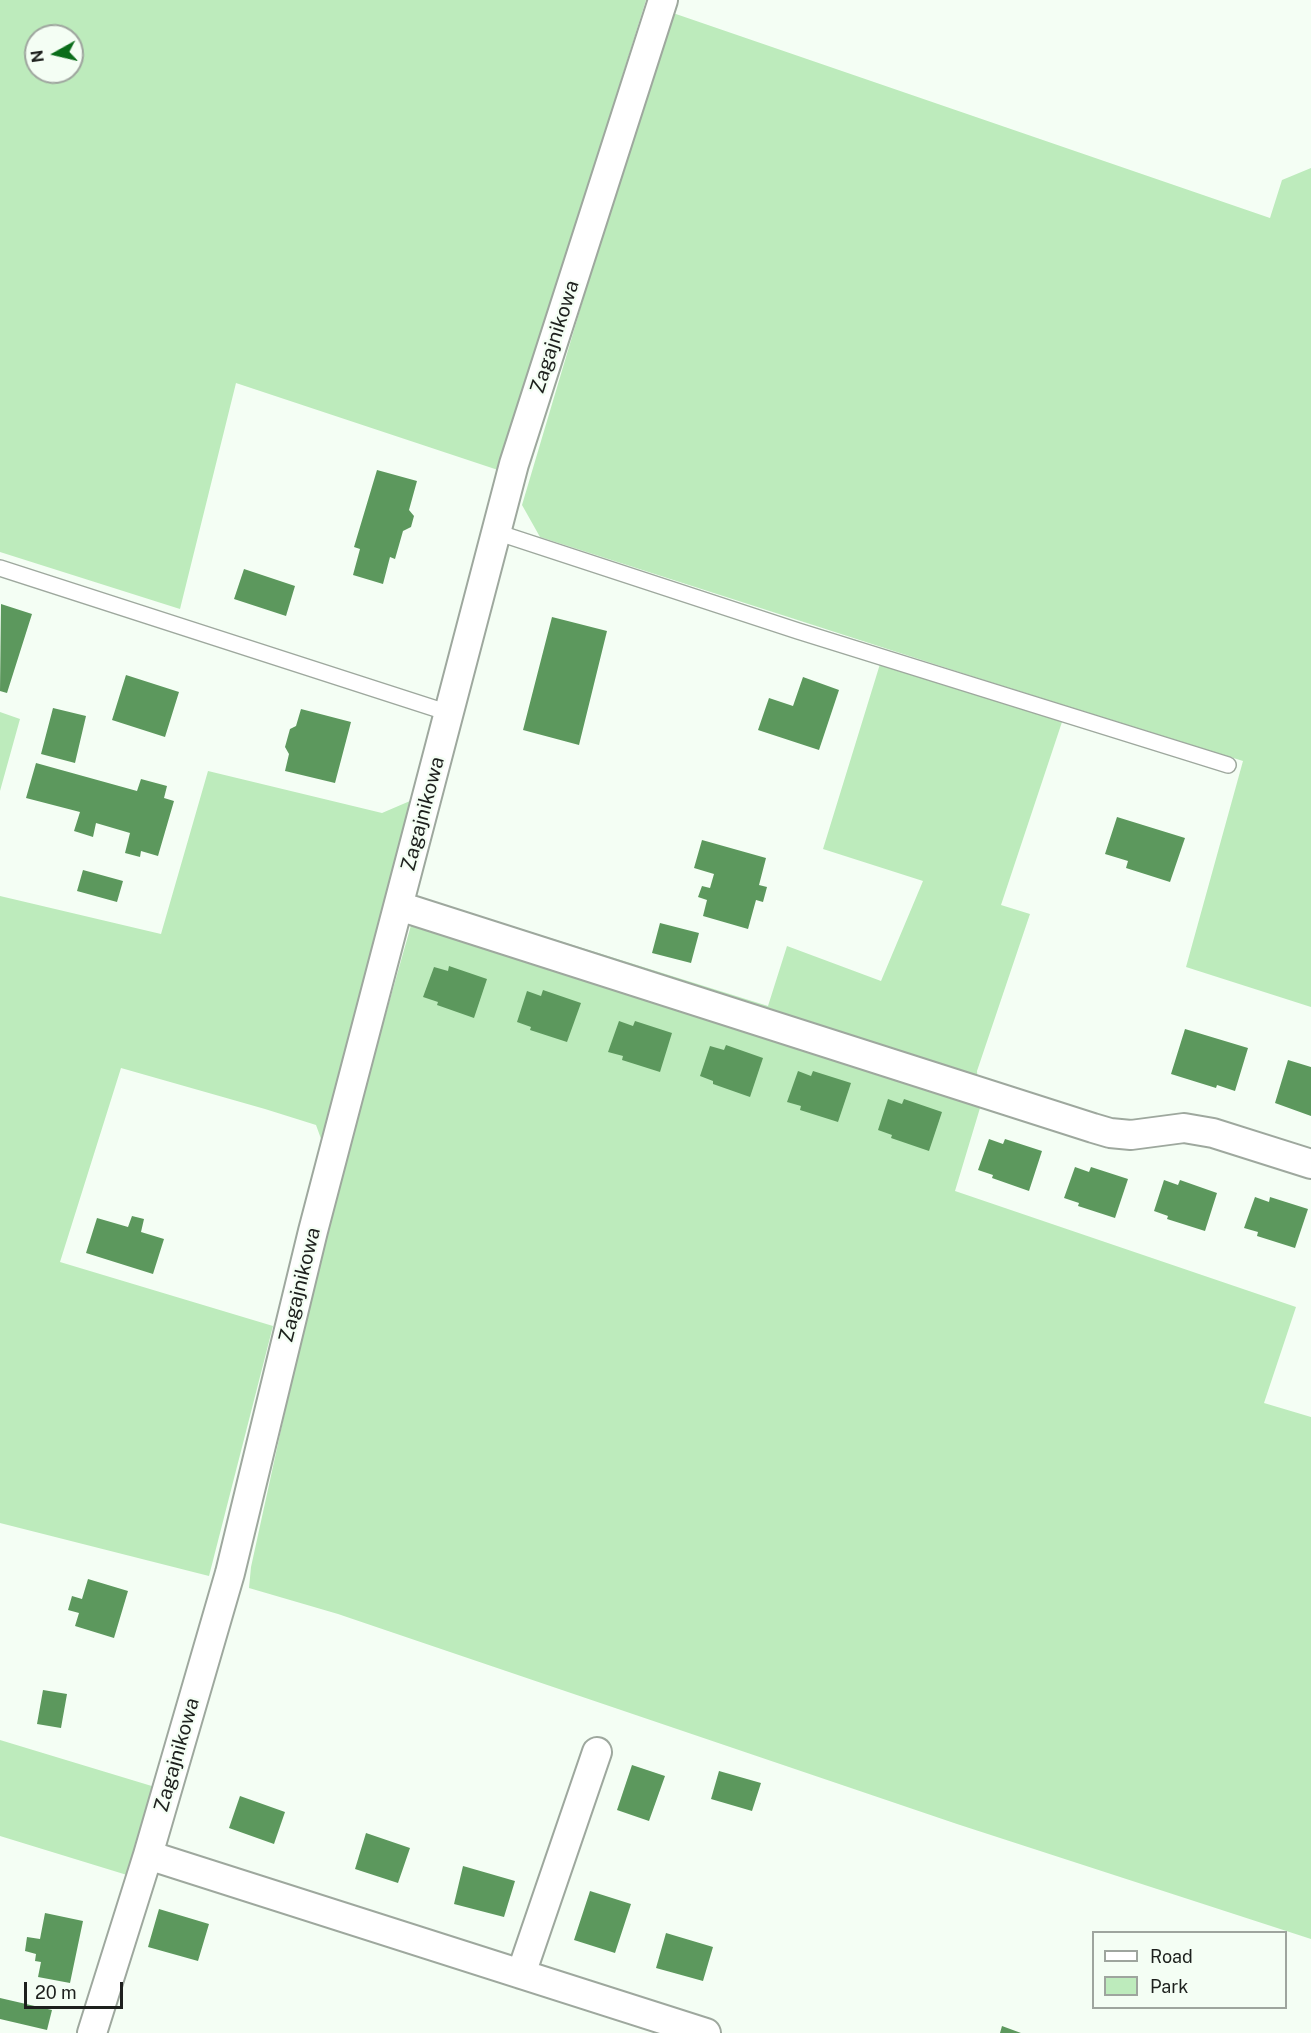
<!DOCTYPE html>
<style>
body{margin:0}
#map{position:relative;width:1311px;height:2033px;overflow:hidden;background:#f4fef4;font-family:"Public Sans",sans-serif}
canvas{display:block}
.legend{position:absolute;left:1092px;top:1931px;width:195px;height:78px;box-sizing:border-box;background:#f4fef4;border:2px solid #9ea59e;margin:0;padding:8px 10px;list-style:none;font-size:18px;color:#1d201d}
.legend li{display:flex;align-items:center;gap:12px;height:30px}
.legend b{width:30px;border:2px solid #9ea59e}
.north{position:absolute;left:24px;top:24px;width:60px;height:60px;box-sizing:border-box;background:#f4fef4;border:2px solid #9ea59e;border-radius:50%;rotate:262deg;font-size:16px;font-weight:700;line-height:24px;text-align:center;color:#1d201d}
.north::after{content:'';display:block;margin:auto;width:21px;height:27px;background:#0a6d1a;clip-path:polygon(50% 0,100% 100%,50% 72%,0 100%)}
.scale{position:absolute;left:24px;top:1982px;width:99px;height:27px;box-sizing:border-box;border:3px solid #1d201d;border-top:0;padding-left:8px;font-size:18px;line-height:21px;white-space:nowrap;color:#1d201d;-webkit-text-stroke:4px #f4fef4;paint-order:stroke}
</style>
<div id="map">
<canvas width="1311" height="2033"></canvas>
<ul class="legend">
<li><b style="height:8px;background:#fff"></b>Road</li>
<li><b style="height:16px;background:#bdebbc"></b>Park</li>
</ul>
<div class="north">N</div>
<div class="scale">20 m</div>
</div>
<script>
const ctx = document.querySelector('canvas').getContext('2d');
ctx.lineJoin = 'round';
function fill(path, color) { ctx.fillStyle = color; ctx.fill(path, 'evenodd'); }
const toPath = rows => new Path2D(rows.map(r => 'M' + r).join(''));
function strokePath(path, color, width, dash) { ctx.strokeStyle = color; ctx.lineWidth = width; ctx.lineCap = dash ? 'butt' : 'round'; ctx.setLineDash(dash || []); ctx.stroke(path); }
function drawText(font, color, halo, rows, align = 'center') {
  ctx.font = font + ' "Public Sans",sans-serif'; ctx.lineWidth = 4.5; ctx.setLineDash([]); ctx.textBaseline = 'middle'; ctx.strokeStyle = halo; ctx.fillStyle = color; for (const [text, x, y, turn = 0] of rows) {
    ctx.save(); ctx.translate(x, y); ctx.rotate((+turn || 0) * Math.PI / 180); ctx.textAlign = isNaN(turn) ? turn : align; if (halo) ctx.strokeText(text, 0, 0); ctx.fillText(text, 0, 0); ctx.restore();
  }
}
const green = toPath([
 [0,0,646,0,577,221,504,472,236,383,180,609,0,552],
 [36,36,72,36,72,72,36,72],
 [673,13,1270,218,1282,180,1311,168,1311,1007,1186,967,1243,761,990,682,540,537,522,505,610,209],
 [880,664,1062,722,1001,905,1030,914,977,1071,980,1108,955,1191,1296,1307,1264,1403,1311,1417,1311,1939,957,1824,338,1614,249,1588,251,1567,325,1229,419,897,768,1006,787,946,881,981,923,881,823,849],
 [0,712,20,719,0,791],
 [208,771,382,813,410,801,324,1147,316,1125,265,1109,121,1068,60,1262,273,1326,209,1576,0,1523,0,896,161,934],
 [0,1740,155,1787,127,1875,0,1836]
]);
const building = toPath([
 [377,470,417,481,409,510,414,516,411,527,403,531,395,559,390,557,383,584,353,575,360,549,354,547],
 [244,569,295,586,286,616,234,599],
 [1,604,32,614,7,693,0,691],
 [552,617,607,631,579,745,523,730],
 [126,675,179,692,165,737,112,720],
 [803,677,839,690,819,750,758,730,769,698,793,706],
 [53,708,86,716,75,763,41,754],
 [301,709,351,722,335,783,285,771,289,754,285,747,290,729,296,726],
 [36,763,137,791,141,779,167,786,164,798,174,801,158,856,141,851,140,857,125,853,130,833,96,823,93,837,74,831,80,812,26,798],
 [1117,817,1185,838,1170,882,1126,868,1128,861,1105,854],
 [702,840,766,858,759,885,767,887,763,902,756,900,748,929,703,916,707,900,698,897,702,886,710,888,714,874,694,868],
 [83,870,123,881,117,902,77,891],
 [660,923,699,933,691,963,652,953],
 [449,966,487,979,474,1018,437,1005,438,1002,423,997,434,967,448,971],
 [543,990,581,1003,567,1042,530,1030,531,1027,517,1022,527,991,541,996],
 [619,1021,633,1026,635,1021,672,1033,660,1072,622,1060,623,1056,608,1052],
 [1185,1029,1248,1048,1235,1091,1217,1085,1216,1088,1171,1074],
 [726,1045,763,1058,750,1097,713,1084,713,1081,700,1076,710,1046,724,1050],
 [1288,1060,1311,1067,1311,1116,1275,1103],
 [798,1071,811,1076,813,1071,851,1083,838,1122,800,1110,801,1106,787,1102],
 [888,1099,902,1104,904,1099,942,1112,929,1151,891,1138,892,1135,878,1130],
 [989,1139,1003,1144,1005,1139,1042,1151,1029,1191,992,1178,993,1175,978,1170],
 [1075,1167,1089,1172,1091,1167,1128,1179,1115,1218,1078,1206,1079,1203,1064,1198],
 [1164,1180,1178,1185,1180,1180,1217,1193,1205,1231,1167,1219,1168,1216,1154,1211],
 [1255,1197,1269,1202,1270,1197,1308,1209,1295,1248,1257,1236,1258,1232,1244,1228],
 [132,1216,144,1219,141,1232,164,1239,153,1274,86,1253,97,1218,128,1227],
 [88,1579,128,1591,114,1638,75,1626,79,1613,68,1610,72,1596,82,1599],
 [43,1690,67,1694,61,1728,37,1724],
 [632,1765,665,1776,649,1821,617,1810],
 [719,1771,761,1783,752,1811,711,1799],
 [240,1796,285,1812,274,1844,229,1828],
 [366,1833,410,1848,398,1883,355,1869],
 [463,1866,515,1881,504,1917,454,1904],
 [590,1891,631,1904,615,1953,574,1940],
 [159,1909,209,1924,198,1961,148,1947],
 [45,1913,83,1921,70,1983,38,1977,41,1962,35,1961,36,1954,25,1951,27,1937,40,1939],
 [666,1933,713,1947,703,1981,656,1968],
 [0,1998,52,2010,47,2030,0,2019],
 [1002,2026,1021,2033,1000,2033]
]);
const lane = toPath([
 [496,532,798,631,1228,765],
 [0,568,449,713]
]);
const street = toPath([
 [399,906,1093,1128,1110,1133,1131,1135,1184,1128,1213,1133,1311,1164],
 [148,1855,706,2033],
 [521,1974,597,1752],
 [92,2033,148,1855,230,1573,313,1231,514,464,663,0]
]);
const streetNames = [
 ["Zagajnikowa",555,337,-72],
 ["Zagajnikowa",423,814,-75],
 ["Zagajnikowa",300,1285,-76],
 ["Zagajnikowa",177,1755,-74]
];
fill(green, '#bdebbc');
fill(building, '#5c985d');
strokePath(lane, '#9ea89e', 18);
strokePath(street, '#9ea89e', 32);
strokePath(lane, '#fff', 15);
strokePath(street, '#fff', 28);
drawText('20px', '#1d201d', '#f4fef4', streetNames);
</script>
